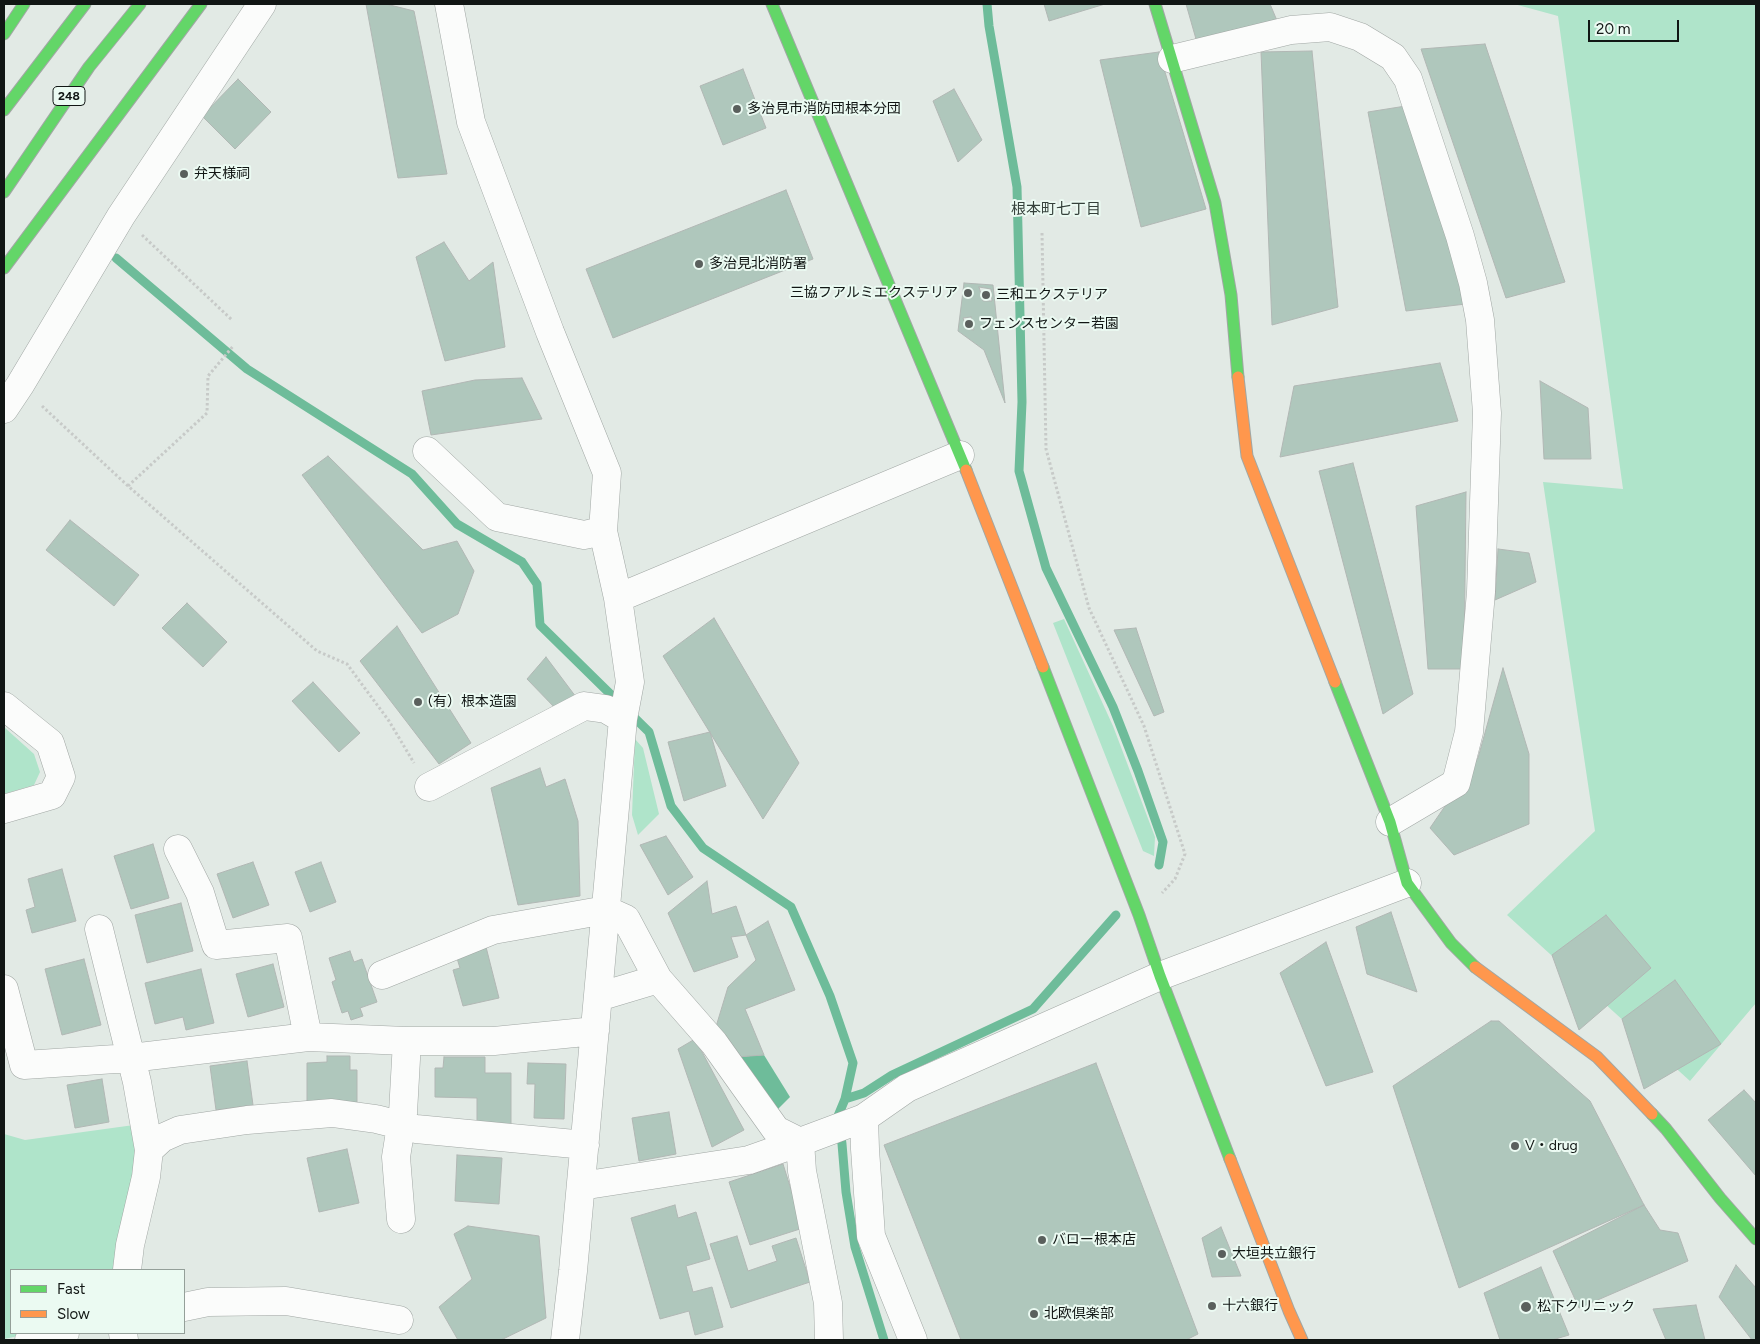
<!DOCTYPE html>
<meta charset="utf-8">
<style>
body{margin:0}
#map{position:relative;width:1760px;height:1344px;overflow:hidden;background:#e2eae5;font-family:Figtree,sans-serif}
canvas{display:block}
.frame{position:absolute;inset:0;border:5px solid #111614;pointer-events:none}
.legend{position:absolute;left:10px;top:1269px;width:175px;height:65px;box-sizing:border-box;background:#ebfaf2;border:1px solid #949f99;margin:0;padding:6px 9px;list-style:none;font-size:15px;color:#111614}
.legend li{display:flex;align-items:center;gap:10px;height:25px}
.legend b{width:25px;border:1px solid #949f99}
.scale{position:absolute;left:1588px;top:20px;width:91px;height:22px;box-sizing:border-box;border:2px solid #111614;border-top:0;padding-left:6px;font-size:15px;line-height:18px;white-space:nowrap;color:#111614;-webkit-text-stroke:4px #ebfaf2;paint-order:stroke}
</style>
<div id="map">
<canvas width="1760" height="1344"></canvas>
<div class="frame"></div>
<ul class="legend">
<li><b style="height:6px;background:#63d668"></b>Fast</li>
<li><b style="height:6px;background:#ff974d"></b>Slow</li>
</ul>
<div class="scale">20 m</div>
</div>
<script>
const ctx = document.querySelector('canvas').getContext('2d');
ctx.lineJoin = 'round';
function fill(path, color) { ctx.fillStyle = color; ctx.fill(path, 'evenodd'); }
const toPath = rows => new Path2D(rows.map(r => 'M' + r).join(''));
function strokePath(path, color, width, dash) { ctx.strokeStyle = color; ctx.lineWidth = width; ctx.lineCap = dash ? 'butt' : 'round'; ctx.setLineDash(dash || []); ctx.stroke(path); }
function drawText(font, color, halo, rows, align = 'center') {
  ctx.font = font + ' Figtree,"Noto Sans JP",sans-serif'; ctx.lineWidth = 4; ctx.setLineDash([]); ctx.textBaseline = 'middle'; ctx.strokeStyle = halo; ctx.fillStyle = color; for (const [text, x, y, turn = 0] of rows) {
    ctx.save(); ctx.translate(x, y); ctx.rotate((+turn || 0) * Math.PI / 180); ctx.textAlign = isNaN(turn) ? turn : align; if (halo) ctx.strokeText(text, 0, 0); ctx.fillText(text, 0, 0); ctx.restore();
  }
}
const green = toPath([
 [1514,4,1756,4,1756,1003,1690,1081,1507,915,1595,831,1543,482,1623,489,1558,16],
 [1064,619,1113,726,1155,837,1154,856,1143,851,1053,623],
 [4,727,34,754,40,772,34,785,4,794],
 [635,739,643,748,659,814,638,835,632,815],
 [134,1125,140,1174,121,1270,11,1270,11,1333,33,1333,4,1339,4,1134,25,1140]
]);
const water = toPath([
 [764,1055,790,1097,776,1111,736,1057]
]);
const stream = toPath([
 [987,4,989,26,1017,187,1022,402,1019,471,1046,568,1113,707,1138,771,1163,842,1159,865],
 [116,258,247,369,412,474,457,524,522,562,537,584,540,625,649,732,671,806,703,848,791,907,830,996,853,1063,845,1099],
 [884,1340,855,1247,846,1192,842,1144,838,1116,845,1099,864,1093,892,1075,1033,1009,1116,915]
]);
const building = toPath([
 [366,4,386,4,414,11,447,174,398,178,366,4],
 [1044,4,1105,4,1049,21,1044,4],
 [1186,4,1270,4,1278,23,1196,39,1186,4],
 [1485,44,1565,282,1506,298,1421,49,1485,44],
 [1312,51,1338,307,1272,325,1261,52,1312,51],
 [1159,52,1206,209,1141,227,1100,60,1159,52],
 [743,69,766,128,723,145,700,86,743,69],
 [238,79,271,112,235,149,202,116,238,79],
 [954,89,982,140,958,162,933,101,954,89],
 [1412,105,1466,304,1406,311,1368,112,1412,105],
 [786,190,813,259,613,338,586,269,786,190],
 [444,242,469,281,493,262,505,347,445,361,416,257,444,242],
 [964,283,993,285,1005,403,984,350,958,331,964,283],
 [979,287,991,289,992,301,983,301,979,287],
 [971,317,974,330,967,329,963,318,971,317],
 [1440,363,1458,421,1280,457,1294,386,1440,363],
 [522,378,542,419,431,435,422,391,475,380,522,378],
 [1540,381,1588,408,1591,459,1544,459,1540,381],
 [328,456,423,550,457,541,474,571,458,614,422,633,302,475,328,456],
 [1353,463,1413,694,1383,714,1319,471,1353,463],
 [1466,492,1464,669,1428,669,1416,506,1466,492],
 [70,520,139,575,114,606,46,550,70,520],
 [1498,549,1529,553,1536,582,1495,600,1498,549],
 [187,603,227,642,203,667,162,628,187,603],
 [714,618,799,763,763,819,663,656,714,618],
 [397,626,471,743,439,764,360,661,397,626],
 [1136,628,1164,712,1154,716,1114,630,1136,628],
 [546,657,576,697,557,710,527,679,546,657],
 [1503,668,1529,754,1529,824,1454,855,1430,828,1478,758,1503,668],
 [313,682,360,733,339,752,292,701,313,682],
 [710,732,726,786,684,801,668,742,710,732],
 [540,768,546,787,565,779,578,821,580,896,518,905,491,788,540,768],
 [666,836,693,877,668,895,640,845,666,836],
 [153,844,169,898,131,909,114,856,153,844],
 [253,862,269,905,233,918,217,874,253,862],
 [321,862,336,902,310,912,295,872,321,862],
 [62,869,76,921,32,933,26,910,35,907,28,879,62,869],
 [707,881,712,914,736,906,746,935,731,937,738,957,694,972,668,913,707,881],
 [181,903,193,951,147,963,135,915,181,903],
 [1391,912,1417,992,1367,974,1356,927,1391,912],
 [1606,915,1651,968,1579,1030,1552,955,1606,915],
 [768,921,795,990,745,1009,764,1055,736,1057,715,1030,728,987,756,960,746,935,768,921],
 [1326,942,1373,1072,1326,1086,1280,973,1326,942],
 [485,943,499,998,463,1006,453,970,460,968,456,955,485,943],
 [350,951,354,962,362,959,377,1002,360,1008,363,1016,351,1020,348,1011,342,1013,332,982,336,980,329,958,350,951],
 [84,959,101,1025,62,1035,45,969,84,959],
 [273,964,284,1007,248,1017,236,974,273,964],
 [201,969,214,1023,186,1030,183,1017,155,1024,145,983,201,969],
 [1675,980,1721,1044,1644,1089,1622,1019,1675,980],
 [1491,1021,1499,1021,1590,1101,1644,1205,1459,1288,1393,1086,1491,1021],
 [695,1039,744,1130,712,1147,678,1049,695,1039],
 [327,1056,350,1056,350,1070,357,1070,357,1103,307,1103,307,1063,327,1062,327,1056],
 [444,1057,485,1057,485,1073,511,1073,511,1126,477,1126,477,1098,435,1097,435,1068,443,1068,444,1057],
 [247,1061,253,1105,216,1110,210,1066,247,1061],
 [528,1063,566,1064,564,1119,534,1118,535,1084,527,1084,528,1063],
 [1096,1063,1198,1334,1186,1340,961,1340,884,1145,1096,1063],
 [102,1079,109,1122,75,1128,67,1085,102,1079],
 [1744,1090,1756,1103,1756,1176,1708,1120,1744,1090],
 [669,1112,676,1154,639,1161,632,1118,669,1112],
 [347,1149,359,1203,319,1212,307,1158,347,1149],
 [457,1155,502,1158,499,1204,455,1201,457,1155],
 [783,1164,803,1228,750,1245,729,1182,783,1164],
 [675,1205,678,1218,696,1212,710,1259,686,1266,693,1292,712,1287,723,1327,695,1335,689,1311,660,1319,631,1218,675,1205],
 [1644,1205,1660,1230,1678,1233,1688,1261,1579,1308,1553,1251,1644,1205],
 [468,1226,539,1236,546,1318,501,1340,458,1340,439,1307,472,1279,454,1234,468,1226],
 [1221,1227,1241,1276,1212,1277,1202,1238,1221,1227],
 [737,1236,748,1271,777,1261,772,1246,796,1238,810,1282,731,1308,710,1244,737,1236],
 [1736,1265,1756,1288,1756,1340,1752,1340,1719,1297,1736,1265],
 [1541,1267,1569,1335,1552,1340,1500,1340,1484,1293,1541,1267],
 [1696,1305,1705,1340,1666,1340,1653,1309,1696,1305]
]);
const path = toPath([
 [1042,233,1046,449,1089,608,1144,726,1185,854,1175,879,1162,893],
 [142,235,232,320],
 [42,406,128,486,317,651,347,664,389,721,414,763],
 [128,486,207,413,208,376,234,345]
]);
const street = toPath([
 [449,4,471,122,550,332,607,473,603,531,618,598,630,682,623,719,573,1271,565,1340],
 [1172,59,1291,30,1330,27,1360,37,1393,57,1408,79,1460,236,1473,283,1480,320,1487,413,1481,592,1469,732,1456,783,1390,822],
 [4,409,20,385,121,216,262,4],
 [427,451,497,517,584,535,603,531],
 [618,598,960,455],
 [4,706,50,743,61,777,52,795,4,809],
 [429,787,584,706,606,709,623,719],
 [178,849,200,893,216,945,288,938,308,1037],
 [99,929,137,1082,149,1150],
 [382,975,493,930,606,910,626,919,658,979,714,1043,776,1130,800,1142,802,1171,828,1303,829,1340],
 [4,989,24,1065,131,1058,308,1037,407,1041,494,1041,595,1031],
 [598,997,658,979],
 [864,1118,865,1149,871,1236,913,1340],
 [581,1186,749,1160,800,1142,864,1118,907,1088,1160,976,1407,883],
 [401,1219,396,1157,403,1113,407,1041],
 [127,1270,130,1245,146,1177,149,1150,162,1138,180,1130,247,1120,332,1113,376,1119,416,1129,585,1145],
 [184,1307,208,1302,286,1301,399,1320],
 [123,1333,124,1340],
 [29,1340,65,1333]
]);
const fast = toPath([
 [772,4,966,470],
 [1155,4,1215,203,1231,295,1238,377],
 [4,34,24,4],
 [4,110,85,4],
 [4,192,89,67,140,4],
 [4,268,201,4],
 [1043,667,1139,915,1160,976,1230,1159],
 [1335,682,1390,822,1407,883,1451,943,1475,967],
 [1652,1114,1666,1129,1720,1198,1756,1239]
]);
const slow = toPath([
 [1238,377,1247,456,1335,682],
 [966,470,1043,667],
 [1475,967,1597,1057,1652,1114],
 [1230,1159,1289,1311,1302,1340]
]);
const markers = [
 [737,109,5,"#5a605d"],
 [184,174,5,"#5a605d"],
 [699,264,5,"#5a605d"],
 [968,293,5,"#5a605d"],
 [986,295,5,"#5a605d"],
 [969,324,5,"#5a605d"],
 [418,702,5,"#5a605d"],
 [1515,1146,5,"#5a605d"],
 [1042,1240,5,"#5a605d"],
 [1222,1254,5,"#5a605d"],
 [1212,1306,5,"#5a605d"],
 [1526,1307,6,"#5a605d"],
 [1034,1314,5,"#5a605d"]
];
const shields = [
 [69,96,32]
];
const shieldNames = [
 ["248",69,96]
];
const poiNames = [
 ["多治見市消防団根本分団",747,109],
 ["弁天様祠",194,174],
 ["多治見北消防署",709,264],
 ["三協フアルミエクステリア",958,293,"right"],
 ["三和エクステリア",996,295],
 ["フェンスセンター若園",979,324],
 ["(有）根本造園",428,702],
 ["V・drug",1525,1146],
 ["バロー根本店",1052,1240],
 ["大垣共立銀行",1232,1254],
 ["十六銀行",1222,1306],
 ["松下クリニック",1537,1307],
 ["北欧倶楽部",1044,1314]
];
const neighbourhoodNames = [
 ["根本町七丁目",1056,210]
];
fill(green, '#afe4ca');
fill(water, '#6ebc9a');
strokePath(stream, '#6ebc9a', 9);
fill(building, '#afc7bc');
strokePath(building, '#b1b7b4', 1);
strokePath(street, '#a1a7a4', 29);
strokePath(fast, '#a1a7a4', 13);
strokePath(slow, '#a1a7a4', 13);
strokePath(path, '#c7cac8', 3, [2.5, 2.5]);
strokePath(street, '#fbfcfb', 28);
strokePath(fast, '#63d668', 11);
strokePath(slow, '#ff974d', 11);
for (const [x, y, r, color] of markers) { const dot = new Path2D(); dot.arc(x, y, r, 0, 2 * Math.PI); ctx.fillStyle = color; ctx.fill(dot); strokePath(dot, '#ebfaf2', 2); }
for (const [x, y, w] of shields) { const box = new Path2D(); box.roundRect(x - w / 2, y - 9.5, w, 19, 4); ctx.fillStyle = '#ebfaf2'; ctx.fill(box); strokePath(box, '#111614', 1); }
drawText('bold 12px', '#111614', null, shieldNames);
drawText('14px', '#111614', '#ebfaf2', poiNames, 'left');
drawText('15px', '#35413b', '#ebfaf2', neighbourhoodNames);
</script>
